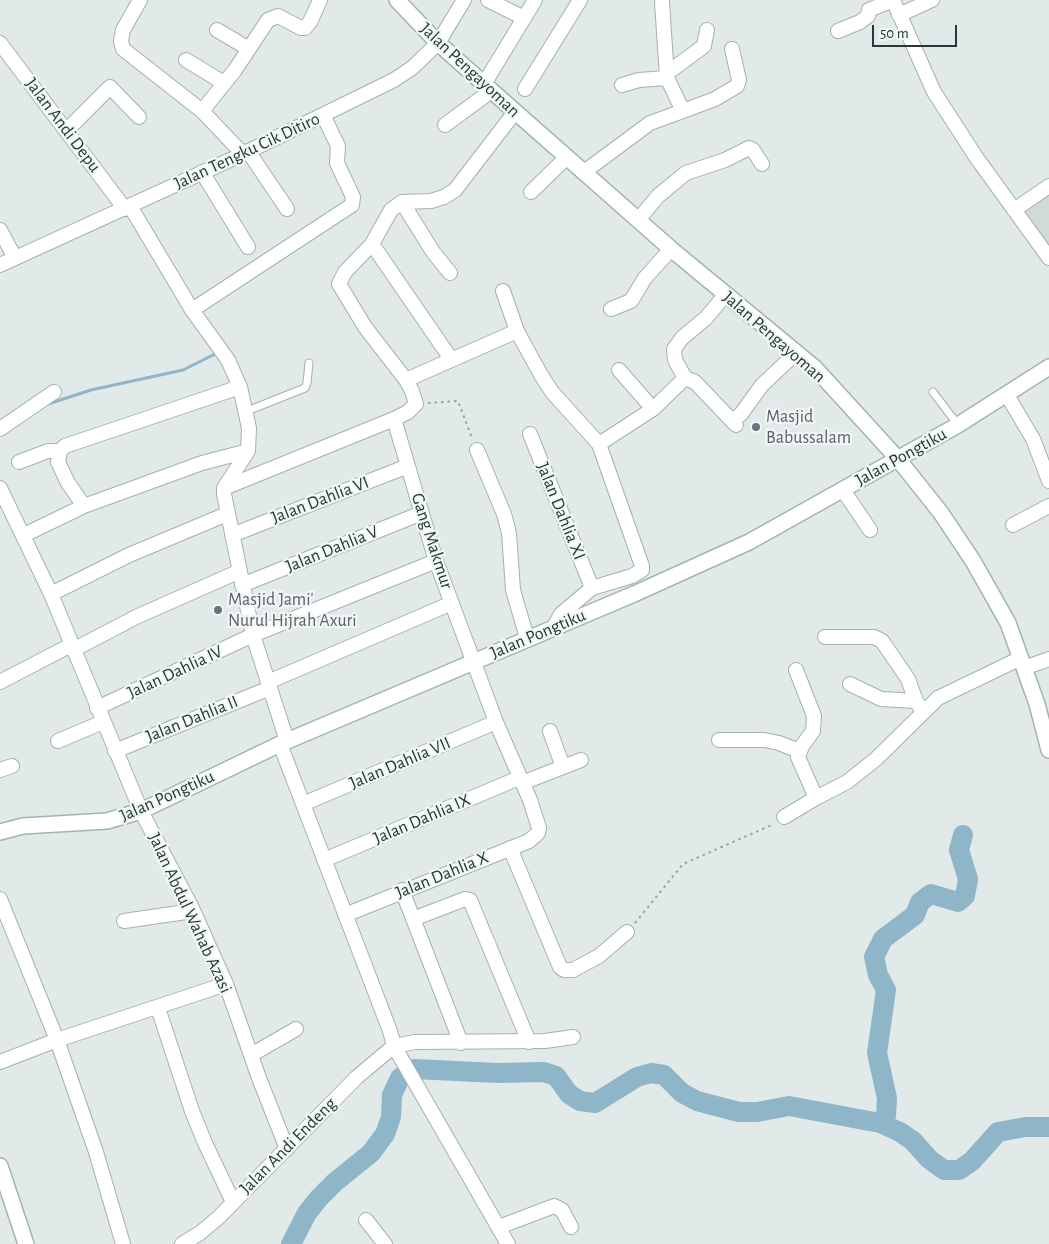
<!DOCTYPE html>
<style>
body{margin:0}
#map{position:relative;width:1049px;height:1244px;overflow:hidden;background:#e1eae8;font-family:"Alegreya Sans",sans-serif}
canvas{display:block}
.scale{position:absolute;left:872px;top:25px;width:85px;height:22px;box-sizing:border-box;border:2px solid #243937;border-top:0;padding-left:6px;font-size:15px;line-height:18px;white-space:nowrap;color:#243937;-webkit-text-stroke:4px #f1f7f5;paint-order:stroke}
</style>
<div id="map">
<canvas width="1049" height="1244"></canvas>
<div class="scale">50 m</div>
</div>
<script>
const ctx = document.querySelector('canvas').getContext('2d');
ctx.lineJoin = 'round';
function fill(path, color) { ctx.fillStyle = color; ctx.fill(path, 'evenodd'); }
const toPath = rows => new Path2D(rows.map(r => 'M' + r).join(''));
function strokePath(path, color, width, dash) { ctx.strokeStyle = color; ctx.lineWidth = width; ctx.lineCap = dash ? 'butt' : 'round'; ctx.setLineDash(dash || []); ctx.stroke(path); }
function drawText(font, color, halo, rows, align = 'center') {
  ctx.font = font + ' "Alegreya Sans",sans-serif'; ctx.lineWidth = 4.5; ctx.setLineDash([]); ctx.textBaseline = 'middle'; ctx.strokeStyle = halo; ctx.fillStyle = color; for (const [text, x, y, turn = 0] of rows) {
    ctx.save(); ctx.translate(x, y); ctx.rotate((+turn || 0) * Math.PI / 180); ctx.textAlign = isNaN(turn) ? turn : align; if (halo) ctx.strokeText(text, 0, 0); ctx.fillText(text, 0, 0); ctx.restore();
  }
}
const built = toPath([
 [1049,192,1049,251,1021,213]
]);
const stream = toPath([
 [48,404,91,390,183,370,215,354]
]);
const river = toPath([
 [880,1123,886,1116,887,1098,877,1053,886,990,878,975,874,957,883,939,915,915,920,902,931,894,958,902,965,896,968,879,959,850,963,835],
 [291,1244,307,1213,319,1198,335,1182,371,1153,385,1134,391,1117,392,1095,400,1078,414,1069,498,1073,544,1072,556,1076,569,1094,580,1101,595,1103,637,1077,651,1073,664,1075,682,1093,697,1101,739,1112,757,1112,789,1106,880,1123,900,1132,913,1141,929,1159,944,1170,959,1170,972,1161,998,1132,1025,1127,1049,1127]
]);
const path = toPath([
 [428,403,458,401,472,438],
 [635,923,683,864,774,824]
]);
const lane = toPath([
 [933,392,958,425],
 [247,411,305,388,307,383,309,363]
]);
const street = toPath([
 [140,0,123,30,121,41,123,49,202,111,243,154],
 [488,0,524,18],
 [899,15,932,0],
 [217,30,249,49],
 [838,31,860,22,868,16,869,10,893,0,934,92,976,157,1049,258],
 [0,43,125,209],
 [186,60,224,83],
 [666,74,704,46,707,30],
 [484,84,535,0],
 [622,85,639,80,667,78],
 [525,89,580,0],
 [202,111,235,70,268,20,278,16,301,28,305,28,310,22,320,0],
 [683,111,715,99,737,86,739,80,732,49],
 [445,125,491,91],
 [67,130,110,87,139,117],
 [248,151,287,209],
 [202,172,248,247],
 [584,172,650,123,683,111,667,78,662,2],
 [531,192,567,157],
 [130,206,192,310,228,360,240,387,249,428,248,451,224,488,224,494,253,635,287,741],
 [1014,210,1049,186],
 [638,220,658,196,686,173,725,160,749,148,753,150,762,164],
 [0,230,15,258],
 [372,244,451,359],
 [0,265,243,154,394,80,412,68,438,43,464,0],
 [450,273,433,252,402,202,431,201,444,197,455,190,515,112],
 [503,291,517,331,541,375,552,392,599,444,642,566,642,570,632,576,592,588,561,614,554,627],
 [611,309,631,301,645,278,671,249],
 [192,310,352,205,353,197,337,163,338,146,323,115],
 [619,370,653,409],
 [685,378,675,360,674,349,682,338,706,318,726,294],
 [406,380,517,331],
 [1007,395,1033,439,1049,481],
 [732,421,741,414,762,385,796,353],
 [0,429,54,392],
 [530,434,592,588],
 [599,444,653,409,685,378,695,382,736,425],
 [477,450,504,514,509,533,513,590,527,638],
 [19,462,48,451,60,451],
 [0,488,51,594,141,811,192,908,226,984,259,1078,287,1149],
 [224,488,394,419,408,412,416,404,412,391,406,380,365,327,339,284,345,272,372,244,391,210,402,202],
 [843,490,870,530],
 [84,506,68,483,58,462,60,451,65,446,240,387],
 [1013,525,1049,506],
 [24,535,84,506,202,463,248,451],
 [232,535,408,466],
 [242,585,422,513],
 [51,594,129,555,227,514],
 [825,637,874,637,882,641,908,679,916,701],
 [73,650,136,617,240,571],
 [1024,668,1049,659],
 [796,670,814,716,813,731,802,746,798,757,816,798,847,782,876,759,938,698,1021,658],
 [0,682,71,645],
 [268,682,452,603],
 [850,684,881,699,916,701,920,707],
 [97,708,253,635,436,561],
 [550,731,563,767],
 [719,740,764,740,779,743,799,751],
 [58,741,103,722],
 [280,744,390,1031,394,1046,508,1244],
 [115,751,270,688],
 [0,770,12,766],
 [522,783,581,760],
 [303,804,496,722],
 [784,817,816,798],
 [510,848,560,967,564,970,573,970,599,956,627,932],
 [324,860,519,778],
 [402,890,461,1043],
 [0,899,57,1040,96,1152,123,1244],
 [345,915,529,841,538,833,539,828,530,800,496,722,436,561,394,419],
 [413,919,465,899,470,900,529,1042],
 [124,921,193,911],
 [158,1008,192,1111,205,1143,233,1202],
 [251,1055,296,1029],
 [0,1062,57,1040,226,984],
 [366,1220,385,1244],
 [499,1227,554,1206,562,1210,571,1227],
 [182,1244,200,1233,219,1217,357,1077,394,1046,415,1042,545,1041,573,1037]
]);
const secondary = toPath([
 [397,0,438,43,502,100,671,249,815,368,898,459,941,513,973,561,1008,623,1037,704,1049,750],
 [0,832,23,826,107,821,141,811,280,744,634,594,749,542,958,425,1049,367],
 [0,1166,26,1244]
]);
const markers = [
 [756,427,5,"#6b7280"],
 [218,610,5,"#6b7280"]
];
const streetNames = [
 ["Jalan Pengayoman",470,70,43],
 ["Jalan Andi Depu",63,125,53],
 ["Jalan Tengku Cik Ditiro",247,151,-25],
 ["Jalan Pengayoman",774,337,41],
 ["Jalan Pongtiku",901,457,-29],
 ["Jalan Dahlia VI",320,500,-21],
 ["Jalan Dahlia XI",561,511,68],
 ["Gang Makmur",432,541,72],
 ["Jalan Dahlia V",332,549,-22],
 ["Jalan Pongtiku",538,634,-23],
 ["Jalan Dahlia IV",175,672,-25],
 ["Jalan Dahlia II",192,719,-22],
 ["Jalan Dahlia VII",400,763,-23],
 ["Jalan Pongtiku",167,796,-24],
 ["Jalan Dahlia IX",422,819,-23],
 ["Jalan Dahlia X",442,875,-22],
 ["Jalan Abdul Wahab Azasi",190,913,65],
 ["Jalan Andi Endeng",288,1146,-45]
];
const worshipNames = [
 ["Masjid",766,417],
 ["Babussalam",766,438],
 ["Masjid Jami'",228,600],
 ["Nurul Hijrah Axuri",228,621]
];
fill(built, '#d0dad7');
strokePath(stream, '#8fb5c9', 3);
strokePath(river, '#8fb5c9', 20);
strokePath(lane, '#a5b1af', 9);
strokePath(street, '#a5b1af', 16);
strokePath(secondary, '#a2b4b1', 18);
strokePath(path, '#85aaa5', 2, [2.5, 4]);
strokePath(lane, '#fff', 7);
strokePath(street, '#fff', 14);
strokePath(secondary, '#fff', 15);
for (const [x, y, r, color] of markers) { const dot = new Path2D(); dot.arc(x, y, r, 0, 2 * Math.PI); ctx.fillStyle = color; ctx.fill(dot); strokePath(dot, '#f1f7f5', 2); }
drawText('18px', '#243937', '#f1f7f5', streetNames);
drawText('18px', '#5b616d', '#f1f7f5', worshipNames, 'left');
</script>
